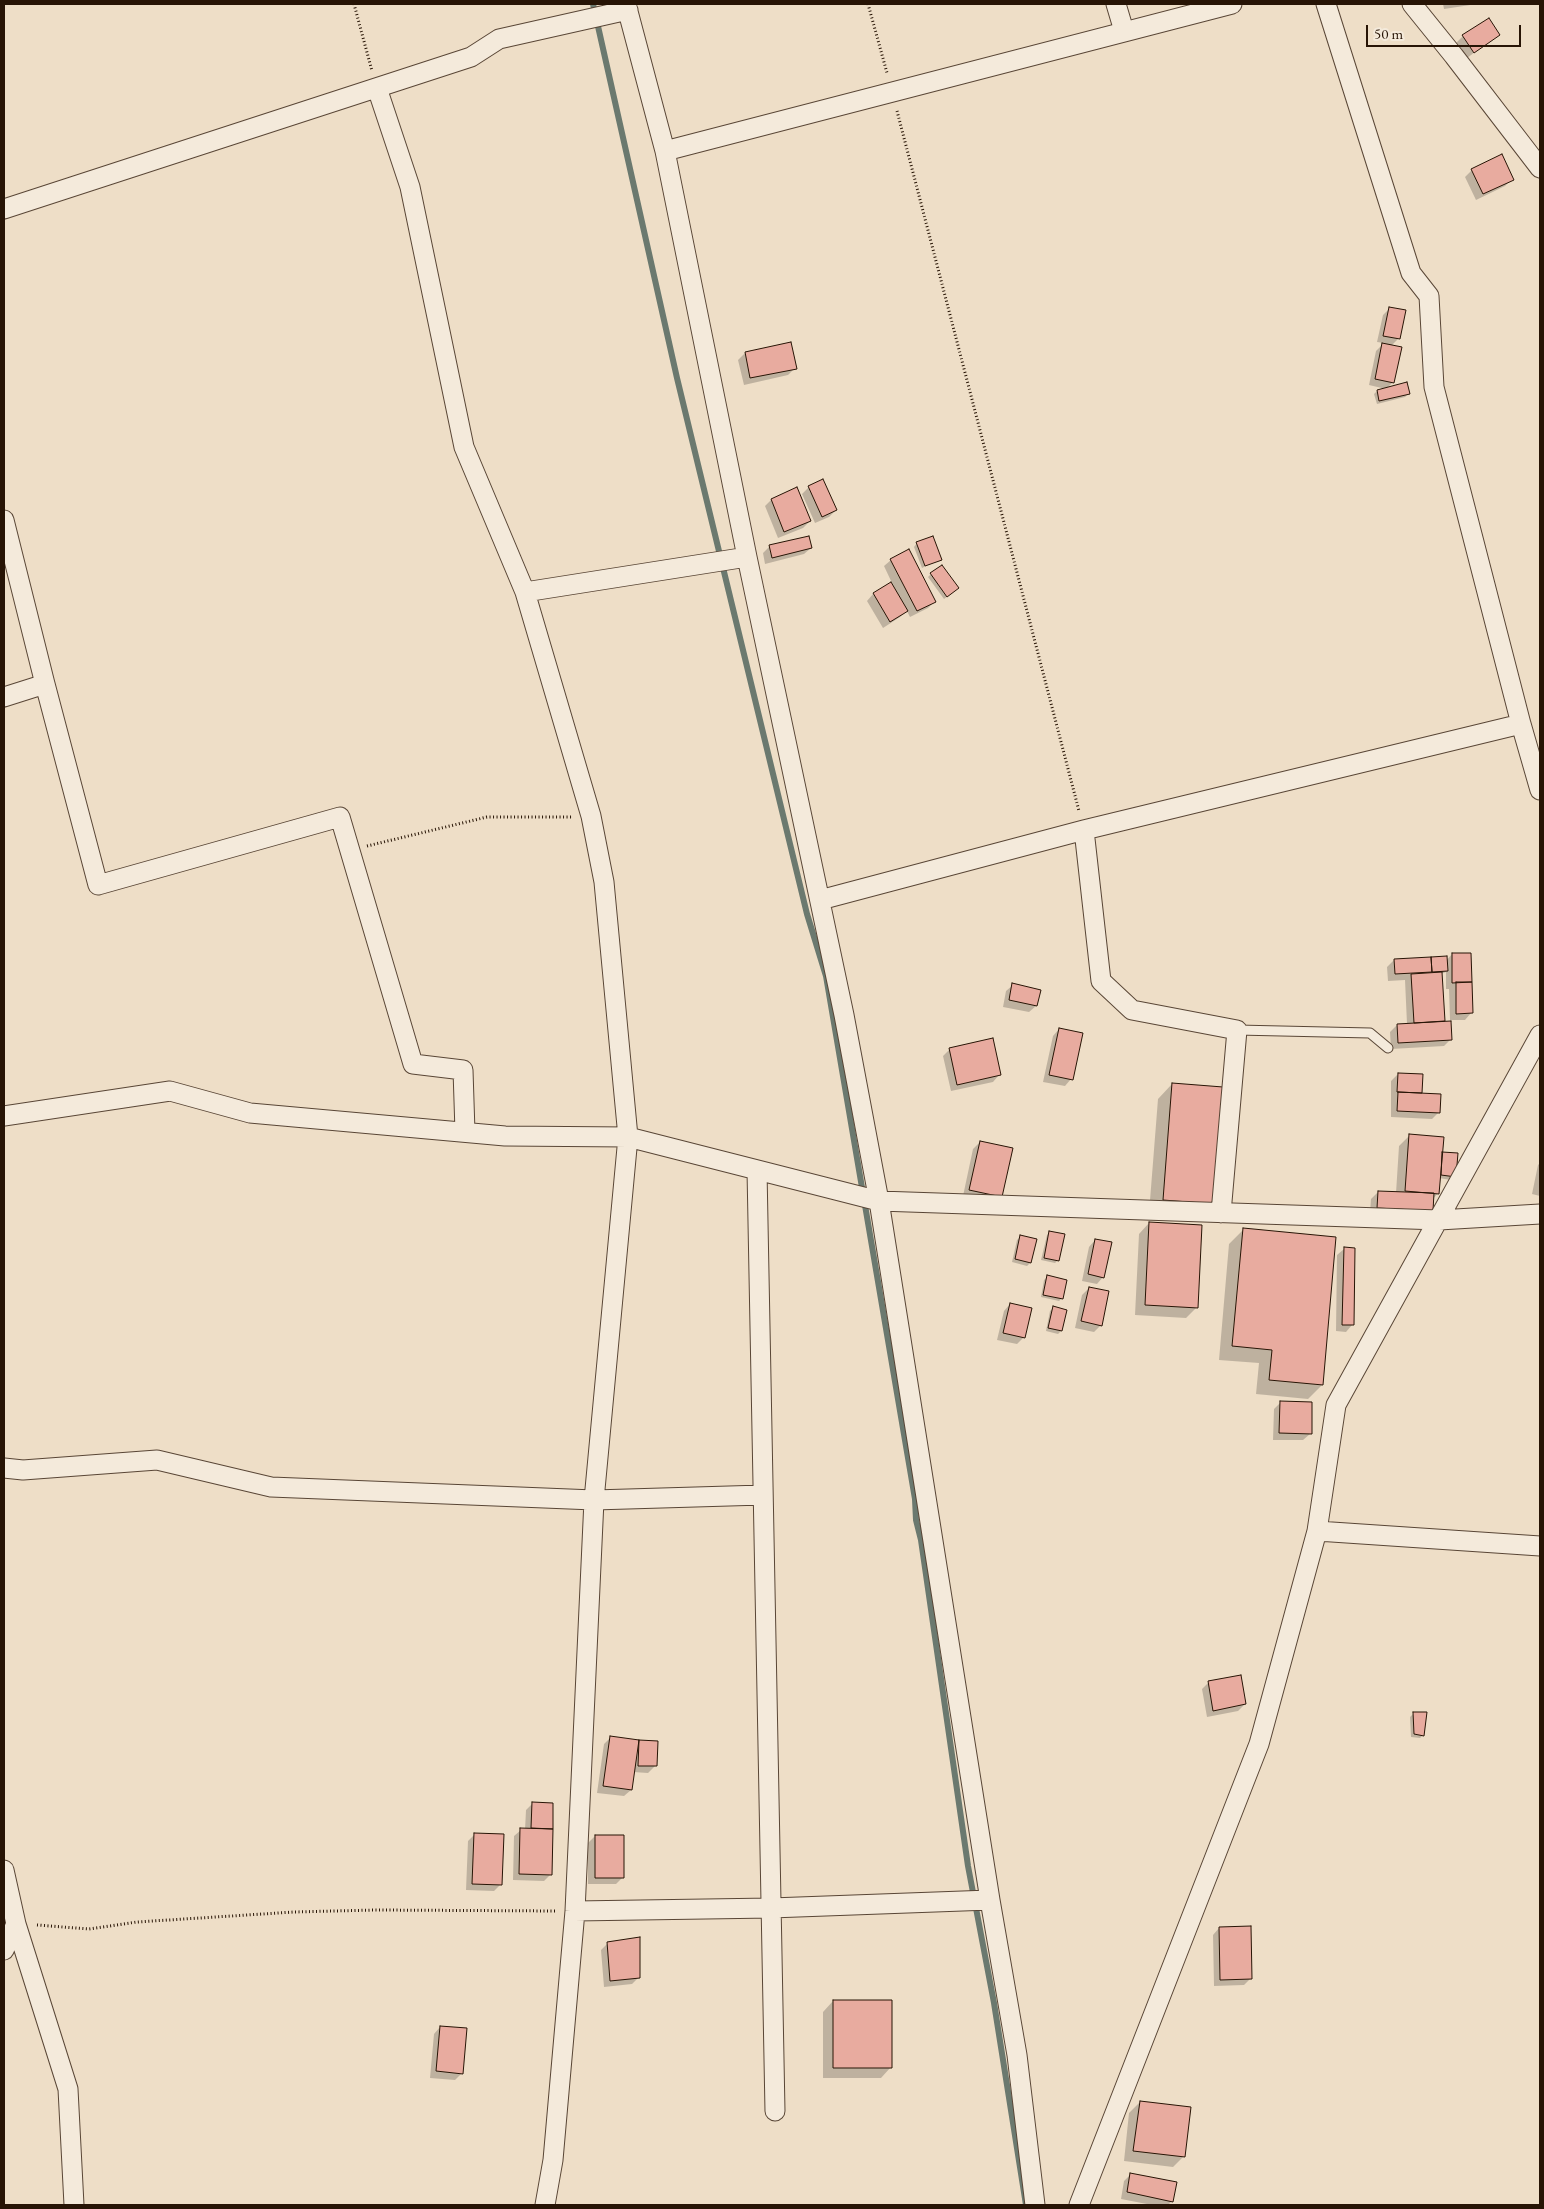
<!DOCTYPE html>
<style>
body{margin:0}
#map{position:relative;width:1544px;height:2209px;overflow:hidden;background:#eedec7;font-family:"EB Garamond",serif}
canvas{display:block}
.frame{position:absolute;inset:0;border:5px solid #271405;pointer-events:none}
.scale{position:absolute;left:1366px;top:25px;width:155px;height:22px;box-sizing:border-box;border:2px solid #271405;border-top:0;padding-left:6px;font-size:15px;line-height:18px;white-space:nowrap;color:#271405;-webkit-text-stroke:4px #f4eadb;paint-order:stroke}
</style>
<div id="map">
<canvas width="1544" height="2209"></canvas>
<div class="frame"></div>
<div class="scale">50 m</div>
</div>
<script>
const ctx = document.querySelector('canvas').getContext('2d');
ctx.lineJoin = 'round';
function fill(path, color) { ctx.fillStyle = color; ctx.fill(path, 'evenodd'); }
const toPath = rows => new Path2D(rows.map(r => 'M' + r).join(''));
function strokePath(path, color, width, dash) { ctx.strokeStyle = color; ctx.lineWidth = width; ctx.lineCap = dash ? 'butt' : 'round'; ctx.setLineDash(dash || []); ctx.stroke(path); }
const shadow = toPath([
 [1443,4,1477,4,1444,9],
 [1498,35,1467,58,1450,44,1454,41,1456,43,1463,36],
 [1472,170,1512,179,1505,186,1476,200,1465,177],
 [1390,308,1399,338,1391,346,1393,382,1386,389,1408,394,1405,397,1377,404,1374,394,1377,391,1386,389,1369,385,1376,351,1384,343,1377,342,1383,315],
 [790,344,795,368,788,375,744,385,738,360,745,353],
 [823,481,836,510,829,517,815,523,802,494,809,487],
 [771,500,810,521,803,528,778,538,765,506],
 [917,543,940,559,922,568,914,547],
 [770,546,811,548,804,554,765,564,763,553],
 [891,560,935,601,928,608,910,617,907,611,900,617,883,628,867,601,873,594,892,583,884,566],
 [931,574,955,591,944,599,928,577],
 [1452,954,1471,1013,1465,1020,1450,1020,1449,989,1446,989,1446,972,1441,974,1444,1023,1451,1039,1444,1046,1391,1049,1390,1032,1397,1025,1407,1024,1405,980,1388,981,1387,967,1394,960,1446,961],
 [1013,985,1036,1006,1029,1012,1003,1007,1006,991],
 [1059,1029,1071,1079,1065,1086,1043,1082,1053,1036],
 [950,1049,999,1075,993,1082,951,1091,943,1056],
 [1398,1074,1422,1075,1421,1094,1439,1112,1432,1119,1391,1117,1391,1081],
 [1172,1084,1198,1217,1149,1213,1158,1099],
 [1410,1135,1441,1153,1457,1155,1451,1180,1439,1178,1438,1193,1433,1199,1432,1210,1370,1214,1371,1199,1378,1192,1396,1193,1399,1146],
 [980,1142,1001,1196,963,1196,973,1149],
 [1540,1163,1540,1196,1532,1194,1538,1165],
 [1149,1223,1197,1307,1186,1318,1135,1315,1139,1234],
 [1243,1230,1322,1385,1308,1399,1256,1394,1259,1363,1219,1360,1229,1244],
 [1050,1232,1058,1260,1055,1263,1041,1260,1047,1235],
 [1020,1237,1030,1263,1027,1266,1012,1262,1017,1240],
 [1095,1240,1103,1277,1097,1284,1082,1281,1089,1247],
 [1344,1249,1352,1325,1346,1332,1336,1331,1337,1255],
 [1047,1277,1062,1298,1059,1301,1041,1297,1044,1280],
 [1089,1288,1101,1325,1094,1332,1075,1328,1082,1295],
 [1010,1304,1024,1337,1017,1344,997,1340,1004,1311],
 [1053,1308,1061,1331,1058,1334,1046,1331,1050,1311],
 [1281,1402,1310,1434,1303,1440,1273,1440,1274,1409],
 [1209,1682,1245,1704,1238,1711,1207,1717,1202,1689],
 [1413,1714,1423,1735,1420,1738,1411,1737,1410,1717],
 [610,1738,656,1742,655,1766,648,1773,633,1772,631,1790,624,1796,597,1793,604,1744],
 [533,1803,552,1804,551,1874,544,1881,513,1880,514,1836,521,1830,525,1830,526,1810],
 [475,1834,500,1885,494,1891,466,1890,468,1841],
 [595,1836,623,1877,616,1884,588,1884,588,1843],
 [1219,1928,1251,1978,1244,1985,1214,1986,1213,1935],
 [607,1944,639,1977,632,1984,604,1987,601,1950],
 [833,2001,891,2067,881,2078,823,2078,823,2012],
 [440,2027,462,2073,455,2080,430,2078,434,2034],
 [1140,2102,1183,2157,1173,2167,1124,2161,1129,2113],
 [1131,2174,1172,2201,1168,2205,1152,2205,1121,2199,1124,2181]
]);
const stream = toPath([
 [593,4,677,378,807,914,826,976,915,1499,916,1520,921,1540,968,1866,994,2003,1026,2205]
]);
const building = toPath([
 [1489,18,1500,35,1474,53,1462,35,1489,18],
 [1502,154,1514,180,1483,194,1471,169,1502,154],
 [1389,307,1406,310,1400,339,1383,336,1389,307],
 [791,342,797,369,750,378,745,352,791,342],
 [1382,343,1402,347,1394,383,1375,379,1382,343],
 [1407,382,1410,394,1379,401,1377,390,1407,382],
 [823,479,837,510,822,517,808,486,823,479],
 [797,487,811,521,784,532,771,499,797,487],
 [809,536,812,548,772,558,769,545,809,536],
 [933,536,942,560,925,566,916,542,933,536],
 [909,549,936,602,917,611,890,559,909,549],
 [942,565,959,588,947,597,930,573,942,565],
 [891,582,908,611,890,622,873,593,891,582],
 [1452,953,1471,953,1472,982,1452,983,1452,953],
 [1447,956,1448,971,1432,972,1431,957,1447,956],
 [1431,957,1432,972,1395,974,1394,959,1431,957],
 [1442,972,1445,1021,1414,1023,1411,974,1442,972],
 [1456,982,1472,982,1473,1013,1456,1014,1456,982],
 [1012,983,1041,990,1037,1006,1009,1000,1012,983],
 [1451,1021,1452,1040,1398,1043,1397,1024,1451,1021],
 [1059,1028,1083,1033,1073,1080,1049,1075,1059,1028],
 [993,1038,1001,1075,957,1085,949,1048,993,1038],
 [1398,1073,1423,1074,1422,1093,1397,1092,1398,1073],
 [1172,1083,1223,1087,1214,1204,1163,1200,1172,1083],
 [1398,1092,1441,1094,1440,1113,1397,1111,1398,1092],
 [1409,1134,1444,1137,1439,1194,1405,1191,1409,1134],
 [980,1141,1013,1148,1002,1197,969,1190,980,1141],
 [1442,1152,1458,1153,1456,1177,1441,1175,1442,1152],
 [1378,1191,1434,1193,1433,1211,1377,1208,1378,1191],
 [1149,1222,1202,1225,1198,1308,1145,1305,1149,1222],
 [1243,1228,1336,1237,1323,1385,1269,1380,1272,1350,1232,1346,1243,1228],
 [1049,1231,1065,1234,1059,1261,1044,1258,1049,1231],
 [1020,1235,1037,1239,1031,1263,1015,1259,1020,1235],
 [1095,1239,1112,1242,1104,1278,1088,1274,1095,1239],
 [1344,1247,1355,1248,1354,1325,1342,1325,1344,1247],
 [1047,1275,1067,1280,1063,1299,1043,1295,1047,1275],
 [1089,1287,1109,1291,1102,1326,1081,1321,1089,1287],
 [1010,1303,1032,1308,1025,1338,1003,1333,1010,1303],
 [1053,1306,1067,1310,1062,1331,1048,1328,1053,1306],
 [1280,1401,1312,1402,1312,1434,1279,1433,1280,1401],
 [1241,1675,1246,1704,1213,1711,1208,1681,1241,1675],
 [1413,1712,1427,1712,1424,1736,1414,1734,1413,1712],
 [610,1736,639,1740,632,1790,603,1786,610,1736],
 [639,1740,658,1741,657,1766,638,1766,639,1740],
 [532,1802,553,1803,553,1829,531,1828,532,1802],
 [520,1828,553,1829,552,1875,519,1874,520,1828],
 [474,1833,504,1834,502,1885,472,1884,474,1833],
 [595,1835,624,1835,624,1878,595,1878,595,1835],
 [1251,1926,1252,1979,1220,1980,1219,1927,1251,1926],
 [640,1937,640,1978,610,1981,607,1942,640,1937],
 [833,2000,892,2000,892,2068,833,2068,833,2000],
 [440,2026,467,2028,463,2074,436,2071,440,2026],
 [1140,2101,1191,2107,1185,2157,1133,2151,1140,2101],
 [1130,2173,1177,2182,1173,2202,1127,2192,1130,2173]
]);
const path = toPath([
 [354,4,372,71],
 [868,4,887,73],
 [897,111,1079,811],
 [367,846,487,817,573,817],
 [37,1925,89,1929,137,1922,294,1912,375,1910,557,1911]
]);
const service = toPath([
 [1237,1030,1370,1033,1388,1048]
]);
const minor = toPath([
 [626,4,665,151,747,557,844,1015,879,1201,990,1900,1017,2055,1035,2205],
 [1116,4,1124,31],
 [1412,4,1454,56,1540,168],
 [377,88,410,187,464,447,525,592,591,816,604,882,628,1137,594,1500,575,1911,553,2160,545,2205],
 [665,151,1232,4],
 [4,209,471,57,499,39,628,10],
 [4,520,45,684,4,697],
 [525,592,747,557],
 [45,684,98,885,340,817,413,1064,463,1070,465,1132],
 [1521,724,1540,790],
 [1084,830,1101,981,1132,1010,1237,1030,1221,1213],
 [820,900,1084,830,1521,724,1434,387,1429,296,1411,273,1326,4],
 [4,1116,170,1091,250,1113,505,1136,628,1137,879,1201,1439,1220,1540,1214],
 [757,1170,775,2111],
 [4,1468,23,1470,157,1460,271,1487,594,1500,763,1495],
 [1317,1531,1540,1546],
 [4,1870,16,1924,68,2089,74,2205],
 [575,1911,771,1908,990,1900],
 [4,1950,16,1924],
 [1079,2205,1259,1744,1317,1531,1336,1405,1540,1035]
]);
fill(shadow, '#0003');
strokePath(stream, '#6b796f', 6);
fill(building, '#e8ab9f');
strokePath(building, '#271405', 1);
strokePath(service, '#594636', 11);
strokePath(minor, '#594636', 21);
strokePath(path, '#271405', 3, [1, 2.5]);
strokePath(service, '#f4eadb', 9);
strokePath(minor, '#f4eadb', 19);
</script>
